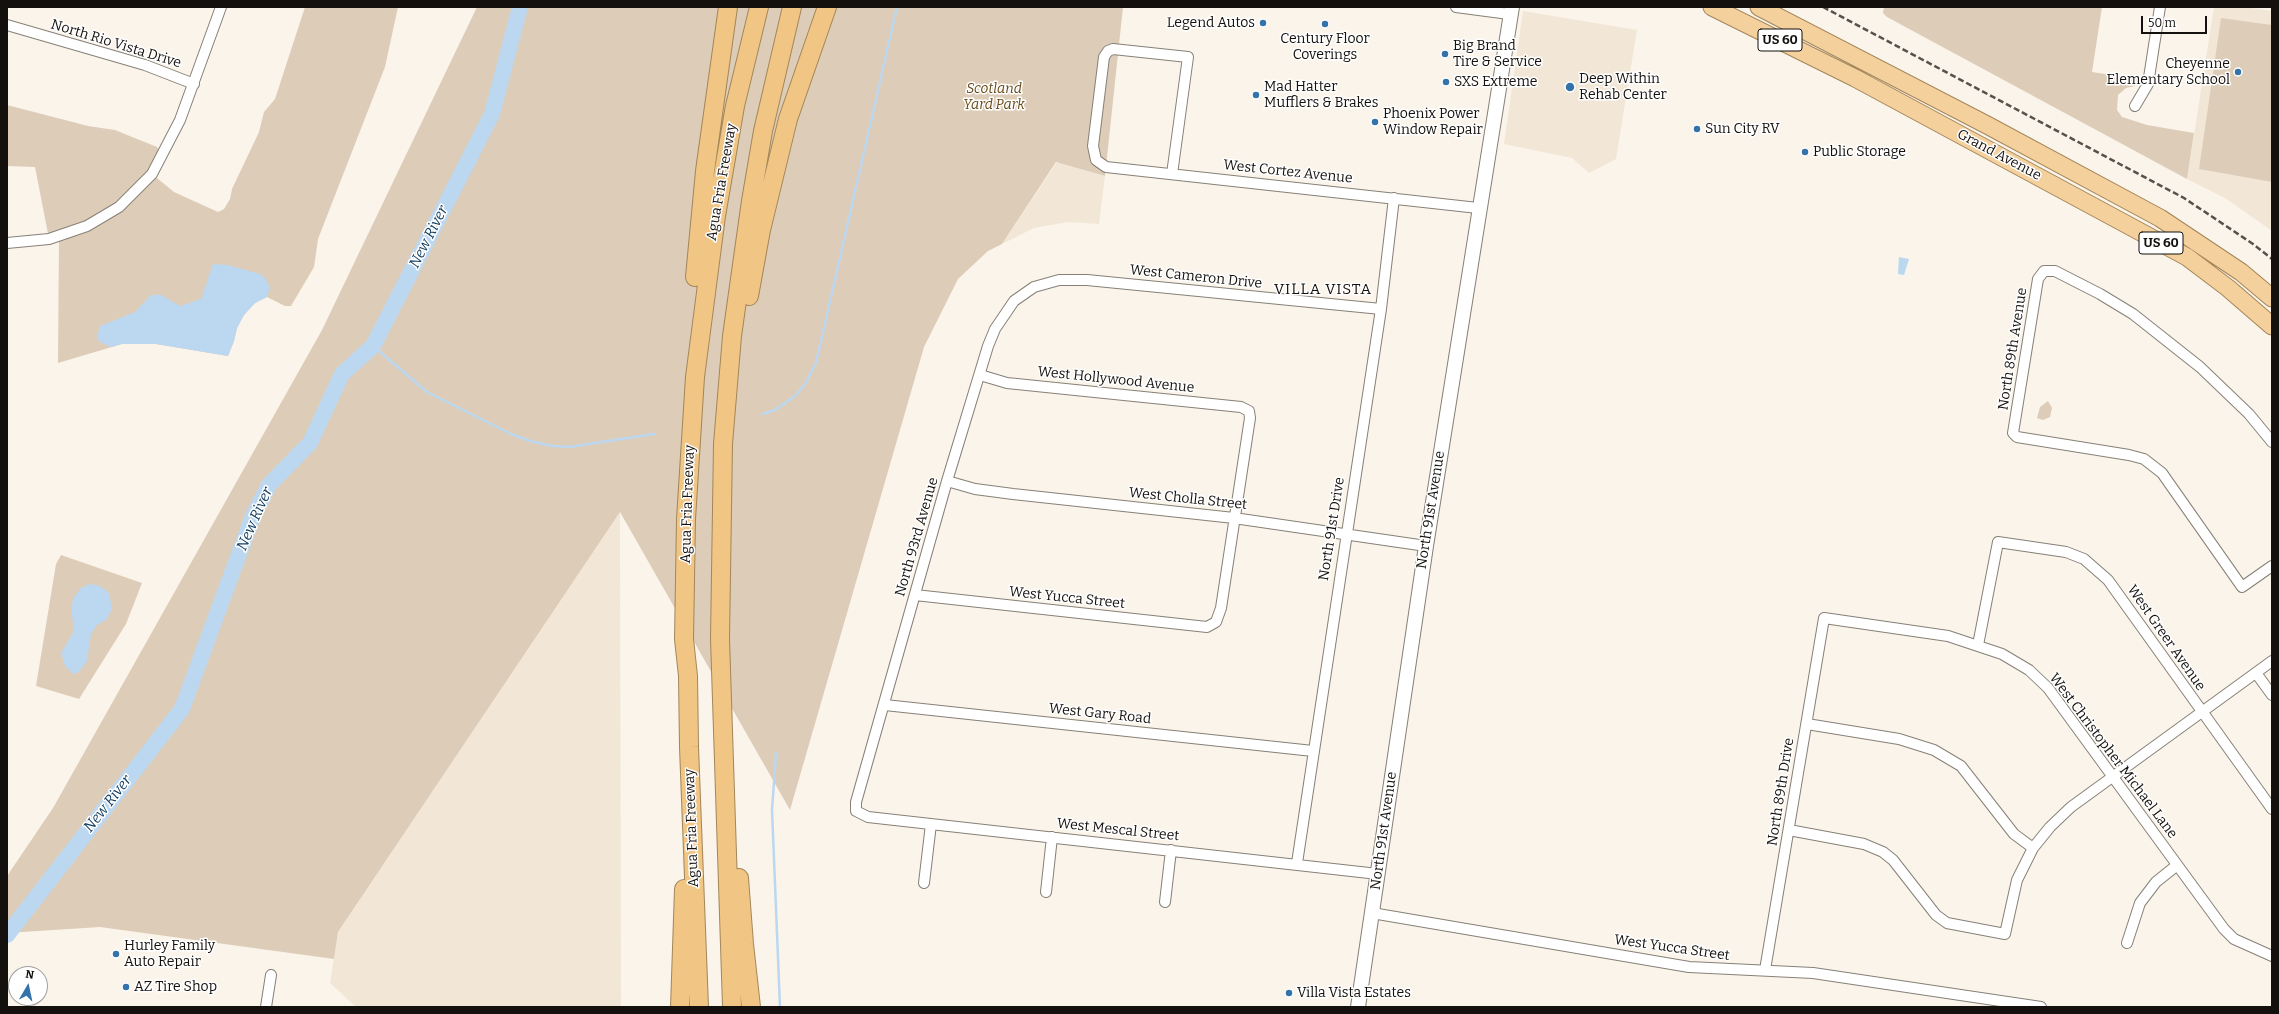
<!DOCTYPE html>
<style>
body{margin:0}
#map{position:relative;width:2279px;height:1014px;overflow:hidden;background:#fbf4ea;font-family:Bitter,serif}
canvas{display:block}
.frame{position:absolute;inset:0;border:8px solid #13100d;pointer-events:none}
.north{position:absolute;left:8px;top:966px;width:40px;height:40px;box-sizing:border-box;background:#fff;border:1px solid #a19f9e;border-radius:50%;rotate:9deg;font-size:11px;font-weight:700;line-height:16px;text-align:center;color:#13100d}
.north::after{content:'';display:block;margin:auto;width:14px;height:18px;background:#3373aa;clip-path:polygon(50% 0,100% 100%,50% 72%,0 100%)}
.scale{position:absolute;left:2141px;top:16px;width:66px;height:18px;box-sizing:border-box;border:2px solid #13100d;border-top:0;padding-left:5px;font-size:12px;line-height:14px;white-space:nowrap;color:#13100d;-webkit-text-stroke:3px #fff;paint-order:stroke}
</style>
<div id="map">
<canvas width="2279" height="1014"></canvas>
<div class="frame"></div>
<div class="north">N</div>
<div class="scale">50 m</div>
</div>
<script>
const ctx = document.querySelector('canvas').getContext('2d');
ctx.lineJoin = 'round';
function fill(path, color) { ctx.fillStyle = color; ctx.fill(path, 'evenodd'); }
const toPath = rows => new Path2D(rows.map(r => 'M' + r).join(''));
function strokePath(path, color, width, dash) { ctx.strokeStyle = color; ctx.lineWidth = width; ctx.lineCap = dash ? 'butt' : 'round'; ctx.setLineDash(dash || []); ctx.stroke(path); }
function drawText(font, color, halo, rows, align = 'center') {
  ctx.font = font + ' Bitter,serif'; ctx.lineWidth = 3; ctx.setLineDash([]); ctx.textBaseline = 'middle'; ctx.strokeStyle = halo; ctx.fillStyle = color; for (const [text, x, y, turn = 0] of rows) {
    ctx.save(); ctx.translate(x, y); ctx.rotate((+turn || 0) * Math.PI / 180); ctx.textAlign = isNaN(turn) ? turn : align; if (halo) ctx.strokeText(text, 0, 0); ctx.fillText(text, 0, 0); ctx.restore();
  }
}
const built = toPath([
 [2214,7,2245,7,2272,11,2272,231,2225,198,2187,179],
 [1523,11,1637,30,1616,159,1589,173,1572,158,1504,144],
 [1057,162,1105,176,1099,224,1068,222,1034,228,1002,244],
 [620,512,621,1007,356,1007,330,983,338,932]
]);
const green = toPath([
 [305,7,398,7,385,67,318,239,314,267,291,306,285,306,267,297,255,303,244,315,237,328,234,341,228,356,156,344,122,344,58,363,59,237,49,239,35,167,7,166,7,105,88,126,115,130,157,147,163,154,152,174,174,192,218,212,224,209,230,199,232,189,259,132,264,112,275,99],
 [477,7,1123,7,1105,176,1056,162,1002,244,988,251,958,279,924,347,790,810,620,512,338,932,334,959,100,927,7,933,7,876,53,808,322,330],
 [1884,7,2102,7,2092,72,2139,79,2135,86,2126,88,2118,95,2117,110,2122,117,2147,125,2194,133,2187,179,1887,17,1883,13],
 [2221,18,2272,25,2272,182,2199,169],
 [2048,401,2052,408,2050,417,2043,420,2037,418,2040,407],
 [61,555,142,583,126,624,79,699,36,686,56,564]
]);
const water = toPath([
 [1899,257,1909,259,1904,275,1898,274],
 [213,264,228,265,260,274,265,278,270,287,267,297,255,303,244,315,237,328,234,341,228,356,156,344,122,344,111,347,100,342,97,338,100,326,135,312,151,295,161,295,180,306,201,299],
 [90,584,100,586,109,593,112,608,107,619,97,625,91,634,87,661,79,672,73,674,65,666,61,653,74,631,71,608,74,597,81,588]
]);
const stream = toPath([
 [373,346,427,392,511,434,530,441,552,446,569,447,654,434],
 [763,414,775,410,795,396,805,384,816,363,897,7],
 [776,753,772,810,780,1007]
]);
const river = toPath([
 [7,935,182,709,253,516,269,485,310,443,342,374,373,346,492,114,520,7]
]);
const minor = toPath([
 [1456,7,1509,14],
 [7,25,145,65,194,84],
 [2135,106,2148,84,2160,7],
 [1172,174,1188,57,1113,49,1108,51,1104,57,1093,146,1096,160,1106,167,1478,208],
 [7,243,49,239,87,226,119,207,152,174,180,120,221,7],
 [2272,442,2249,414,2200,367,2133,314,2100,294,2055,271,2044,271,2038,279,2013,433,2017,437,2129,455,2144,459,2162,473,2242,587,2272,566],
 [947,481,975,489,1013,494,1234,518,1426,546],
 [915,595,1207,627,1216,622,1221,608,1250,418,1249,411,1241,407,1007,383,980,375],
 [1978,645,1998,542,2066,552,2084,559,2108,580,2272,809],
 [2256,673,2272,695],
 [885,705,1313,751],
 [1807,724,1899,739,1934,750,1961,766,2014,834,2033,848],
 [1789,830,1864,844,1883,852,1893,860,1936,915,1947,923,2005,934,2017,880,2033,848,2050,827,2071,807,2272,661],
 [1297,863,1381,309,1394,198],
 [1378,874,868,817,856,811,856,802,947,481,988,346,995,329,1014,301,1034,287,1059,280,1087,280,1381,309],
 [924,883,931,824],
 [1046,892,1052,837],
 [1165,902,1171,850],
 [1372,913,1689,967,1813,973,2041,1007],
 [2127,943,2140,903,2156,882,2176,866],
 [1765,970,1824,618,1948,636,2002,654,2029,670,2048,688,2224,929,2234,939,2272,956],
 [266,1007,271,975]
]);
const secondary = toPath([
 [1358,1007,1426,546,1512,7]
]);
const trunk = toPath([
 [1712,7,1855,78,2187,257,2228,288,2272,326],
 [1759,7,1987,125,2160,218,2241,272,2272,298]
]);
const motorway = toPath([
 [695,277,705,171,728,7],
 [749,296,761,230,788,119,827,7],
 [739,878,744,944,751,1007],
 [680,1007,684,889],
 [699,1007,689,747,688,676,684,639,686,519,695,377,716,216,735,106,759,7],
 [732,1007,720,639,723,444,732,336,751,201,763,131,792,7]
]);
const rail = toPath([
 [1823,7,2184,198,2253,244,2272,259]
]);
const markers = [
 [1263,23,4,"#3373aa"],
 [1325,24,4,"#3373aa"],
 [1445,54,4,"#3373aa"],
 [2238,72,4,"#3373aa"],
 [1446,82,4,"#3373aa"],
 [1570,87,5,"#3373aa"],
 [1256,95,4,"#3373aa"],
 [1375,122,4,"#3373aa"],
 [1697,129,4,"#3373aa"],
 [1805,152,4,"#3373aa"],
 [116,954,4,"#3373aa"],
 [126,987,4,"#3373aa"],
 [1289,993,4,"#3373aa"]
];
const shields = [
 [1780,40,44],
 [2161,243,44]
];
const shieldNames = [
 ["US 60",1780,40],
 ["US 60",2161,243]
];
const poiNames = [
 ["Legend Autos",1255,23,"right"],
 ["Century Floor",1325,39,"center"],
 ["Coverings",1325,55,"center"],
 ["Big Brand",1453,46],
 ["Tire & Service",1453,62],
 ["Cheyenne",2230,64,"right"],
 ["Elementary School",2230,80,"right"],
 ["Deep Within",1579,79],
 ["Rehab Center",1579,95],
 ["SXS Extreme",1454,82],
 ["Mad Hatter",1264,87],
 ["Mufflers & Brakes",1264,103],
 ["Phoenix Power",1383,114],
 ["Window Repair",1383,130],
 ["Sun City RV",1705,129],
 ["Public Storage",1813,152],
 ["Hurley Family",124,946],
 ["Auto Repair",124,962],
 ["AZ Tire Shop",134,987],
 ["Villa Vista Estates",1297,993]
];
const streetNames = [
 ["North Rio Vista Drive",116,44,17],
 ["Grand Avenue",1999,155,28],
 ["West Cortez Avenue",1288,172,6],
 ["Agua Fria Freeway",722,182,-80],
 ["West Cameron Drive",1196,277,6],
 ["North 89th Avenue",2013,349,-81],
 ["West Hollywood Avenue",1116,380,6],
 ["West Cholla Street",1188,499,6],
 ["Agua Fria Freeway",688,504,-88],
 ["North 91st Avenue",1431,510,-81],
 ["North 91st Drive",1332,529,-81],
 ["North 93rd Avenue",917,537,-74],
 ["West Yucca Street",1067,598,6],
 ["West Greer Avenue",2166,638,55],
 ["West Gary Road",1100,714,6],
 ["West Christopher Michael Lane",2113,756,53],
 ["North 89th Drive",1781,792,-81],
 ["Agua Fria Freeway",692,828,-92],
 ["West Mescal Street",1118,830,6],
 ["North 91st Avenue",1384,831,-82],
 ["West Yucca Street",1672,948,8]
];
const parkNames = [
 ["Scotland",994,89],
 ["Yard Park",994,105]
];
const waterNames = [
 ["New River",429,237,-63],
 ["New River",255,519,-66],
 ["New River",108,804,-52]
];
const neighbourhoodNames = [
 ["VILLA VISTA",1323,290]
];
fill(built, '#f2e7d7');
fill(green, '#ddcdb8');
fill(water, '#bcd7f0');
strokePath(stream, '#bcd7f0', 2.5);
strokePath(river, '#bcd7f0', 16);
strokePath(minor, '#868077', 12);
strokePath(secondary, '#868077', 16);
strokePath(trunk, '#a3865a', 19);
strokePath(motorway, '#a3865a', 20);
strokePath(minor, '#fff', 10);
strokePath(secondary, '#fff', 14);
strokePath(trunk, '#f4d09c', 17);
strokePath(motorway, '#f1c584', 18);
strokePath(rail, '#55514c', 2.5, [6, 3]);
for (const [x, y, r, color] of markers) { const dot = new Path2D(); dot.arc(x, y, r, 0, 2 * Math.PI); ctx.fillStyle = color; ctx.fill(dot); strokePath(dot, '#fff', 1.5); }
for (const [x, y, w] of shields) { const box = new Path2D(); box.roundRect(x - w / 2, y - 11, w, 22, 3); ctx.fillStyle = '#fff'; ctx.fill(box); strokePath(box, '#13100d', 1); }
drawText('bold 13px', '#13100d', null, shieldNames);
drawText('14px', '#13100d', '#fff', poiNames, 'left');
drawText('14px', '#13100d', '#fff', streetNames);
drawText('italic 14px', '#674917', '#fff', parkNames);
drawText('italic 15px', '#143f61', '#fff', waterNames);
ctx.letterSpacing = '1px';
drawText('15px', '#13100d', '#fff', neighbourhoodNames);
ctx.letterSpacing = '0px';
</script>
